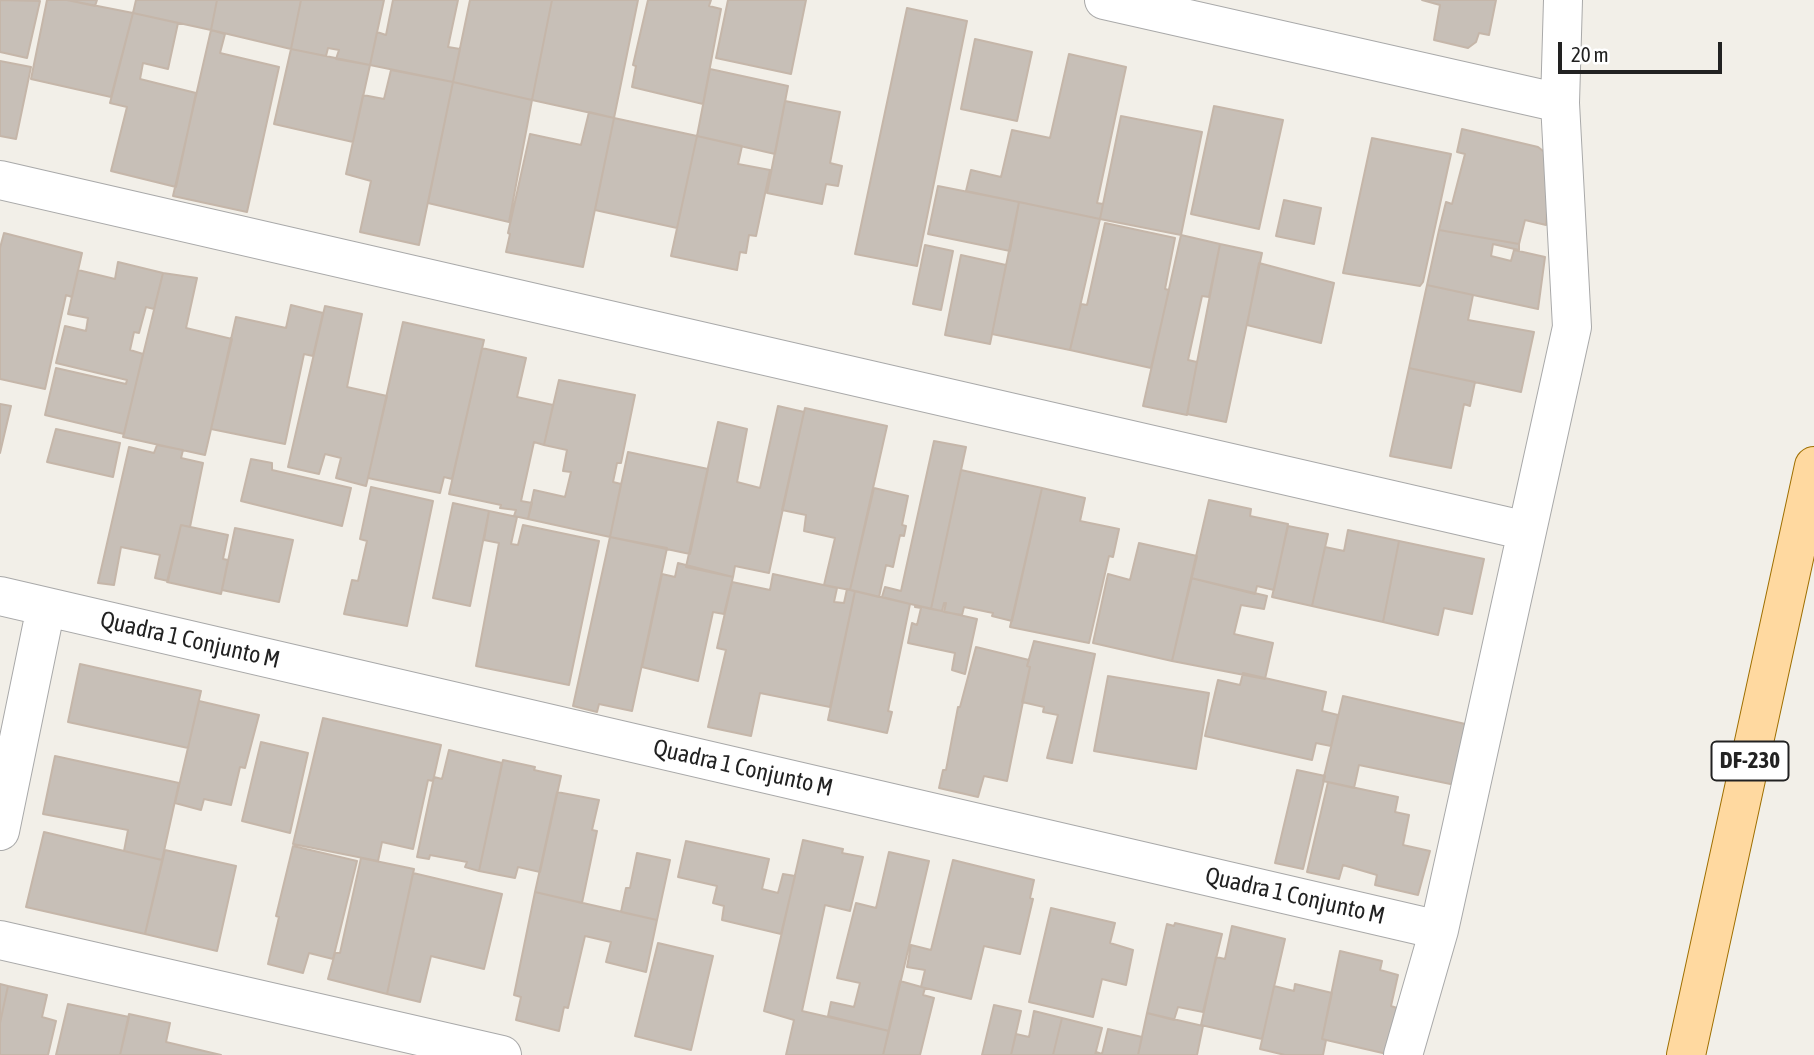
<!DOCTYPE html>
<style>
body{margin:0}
#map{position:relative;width:1814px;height:1055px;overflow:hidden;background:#f2efe8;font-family:"Asap Condensed",sans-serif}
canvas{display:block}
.scale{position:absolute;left:1558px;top:42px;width:164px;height:32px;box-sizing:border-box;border:4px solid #222;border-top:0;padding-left:9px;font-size:21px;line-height:24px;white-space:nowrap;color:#222;-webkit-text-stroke:5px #fff;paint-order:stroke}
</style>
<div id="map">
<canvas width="1814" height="1055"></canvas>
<div class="scale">20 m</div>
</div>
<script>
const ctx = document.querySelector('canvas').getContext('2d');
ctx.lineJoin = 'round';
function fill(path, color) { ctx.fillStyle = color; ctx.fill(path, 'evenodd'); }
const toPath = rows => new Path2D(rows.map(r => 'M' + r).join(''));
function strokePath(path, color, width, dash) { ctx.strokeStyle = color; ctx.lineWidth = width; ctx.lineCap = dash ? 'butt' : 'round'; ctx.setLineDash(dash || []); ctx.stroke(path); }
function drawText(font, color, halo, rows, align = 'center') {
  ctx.font = font + ' "Asap Condensed",sans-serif'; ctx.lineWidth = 5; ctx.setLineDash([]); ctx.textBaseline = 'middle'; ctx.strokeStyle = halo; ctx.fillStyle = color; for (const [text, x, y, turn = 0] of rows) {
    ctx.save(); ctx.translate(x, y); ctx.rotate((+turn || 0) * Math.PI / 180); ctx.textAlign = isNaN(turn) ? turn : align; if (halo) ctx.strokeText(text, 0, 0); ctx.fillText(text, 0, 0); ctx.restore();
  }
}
const building = toPath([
 [0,0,40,1,27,58,0,52,0,0],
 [47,0,67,0,133,13,111,97,31,79,47,0],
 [67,0,97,0,95,6,67,0],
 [136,0,217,0,211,30,133,13,136,0],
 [217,0,301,0,291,49,211,30,217,0],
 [301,0,384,0,370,65,336,59,339,50,328,48,326,56,291,49,301,0],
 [393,0,458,0,448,47,460,49,453,82,370,65,377,32,386,35,393,0],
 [470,0,552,0,532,100,453,82,470,0],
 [552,0,638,0,614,118,532,100,552,0],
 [648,0,711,0,709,6,721,9,703,104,632,87,636,66,633,65,648,0],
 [728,0,806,0,791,74,716,58,728,0],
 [1496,0,1489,35,1479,33,1476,42,1468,48,1434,40,1440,5,1422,0,1496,0],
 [907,8,967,21,917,266,855,254,907,8],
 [133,13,178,23,168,69,143,63,140,79,196,93,176,187,111,171,127,107,110,103,133,13],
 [211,30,225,34,220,53,279,67,247,212,173,196,211,30],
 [975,39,1032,52,1017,121,961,109,975,39],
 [291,49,370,65,353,142,274,124,291,49],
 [1069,54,1126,67,1097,203,1103,204,1100,219,966,191,971,170,1001,177,1012,130,1050,138,1069,54],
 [0,61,31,67,16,139,0,136,0,61],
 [710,69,788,86,775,154,697,136,710,69],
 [391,70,453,82,419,245,360,232,371,181,346,174,363,95,384,99,391,70],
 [453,82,532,100,509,222,428,203,453,82],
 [785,101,840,112,830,163,842,166,838,186,826,184,822,204,767,193,785,101],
 [1214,106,1283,120,1259,229,1191,214,1214,106],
 [589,112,614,118,583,267,506,252,510,234,508,233,530,134,581,145,589,112],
 [1121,116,1202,132,1181,235,1100,219,1121,116],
 [614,118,697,136,677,228,595,210,614,118],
 [1462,129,1538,147,1547,154,1550,172,1546,225,1525,220,1519,244,1439,230,1446,202,1452,204,1465,154,1457,152,1462,129],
 [697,136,742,146,738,164,770,170,756,236,749,235,746,253,740,252,737,270,671,256,697,136],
 [1372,138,1451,154,1423,282,1420,286,1343,273,1372,138],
 [938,186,1019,202,1010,251,928,234,938,186],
 [1284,200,1321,208,1314,244,1276,236,1284,200],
 [1019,202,1100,219,1070,350,992,334,1019,202],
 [1105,223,1175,238,1165,289,1169,290,1151,368,1070,350,1081,304,1087,305,1105,223],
 [1439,230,1519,244,1519,250,1493,244,1491,256,1511,261,1514,250,1545,257,1538,309,1427,285,1439,230],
 [4,233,82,253,72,297,66,295,45,389,0,379,0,248,4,233],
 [1181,235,1220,244,1209,297,1202,296,1188,360,1197,362,1187,415,1143,406,1181,235],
 [1220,244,1262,253,1226,422,1187,414,1220,244],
 [925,245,953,251,941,310,913,304,925,245],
 [961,255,1006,265,990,344,945,335,961,255],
 [118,262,163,273,154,309,146,307,139,333,134,332,130,350,143,354,124,434,45,415,56,368,126,384,127,380,56,363,65,326,86,331,88,318,68,314,78,270,115,279,118,262],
 [1259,263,1334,283,1321,343,1247,325,1259,263],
 [163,273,197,278,186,328,232,339,205,455,123,437,163,273],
 [1427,285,1473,295,1468,320,1534,332,1521,392,1409,368,1427,285],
 [291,305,323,313,313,356,304,354,285,444,211,429,236,317,286,328,291,305],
 [325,306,362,314,347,387,387,396,366,486,336,478,341,458,325,454,319,474,288,467,325,306],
 [403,322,484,340,452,479,444,477,440,493,368,478,403,322],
 [482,348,526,358,517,397,553,405,544,445,534,442,521,501,532,503,528,519,514,516,516,510,500,508,501,505,449,494,482,348],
 [1409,368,1475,382,1470,406,1464,404,1451,468,1390,456,1409,368],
 [559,380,635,395,621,463,617,463,613,482,621,484,610,537,528,519,534,490,565,497,571,472,563,471,567,450,544,445,559,380],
 [0,404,11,406,0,453,0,404],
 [778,406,804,412,769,573,735,566,733,577,686,567,718,422,747,429,737,482,760,488,778,406],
 [805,408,887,426,850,590,824,585,835,538,804,531,806,515,782,510,805,408],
 [56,429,120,443,113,477,47,462,56,429],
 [934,441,966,447,931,609,882,597,885,587,901,591,934,441],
 [157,445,183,450,181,458,203,463,190,527,181,525,168,581,155,578,160,555,121,547,114,585,98,583,129,447,154,453,157,445],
 [628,452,708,469,690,554,610,537,628,452],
 [251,459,272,463,272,470,351,488,342,526,241,501,251,459],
 [961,470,1042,488,1012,621,992,616,993,613,964,607,962,615,944,612,946,603,944,603,942,611,931,609,961,470],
 [371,487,433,501,407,626,344,614,352,580,358,581,367,541,360,539,371,487],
 [874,488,908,496,902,525,906,526,904,536,900,535,893,567,886,565,879,597,850,590,874,488],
 [1042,488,1085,498,1080,521,1119,529,1113,557,1109,556,1089,643,1010,627,1042,488],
 [1209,500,1251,509,1250,516,1288,524,1274,590,1257,586,1255,594,1191,578,1209,500],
 [453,503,489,511,470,606,433,598,453,503],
 [489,511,517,517,511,544,518,545,523,525,599,541,569,685,476,666,499,543,484,540,489,511],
 [181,525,228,535,223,559,228,560,221,594,167,582,181,525],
 [1288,526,1328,534,1312,606,1272,597,1288,526],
 [235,528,293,540,279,602,222,590,235,528],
 [1348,530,1399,541,1383,622,1312,606,1325,547,1344,551,1348,530],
 [610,537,667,548,632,711,599,704,597,712,573,706,610,537],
 [1399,541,1484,559,1472,614,1444,608,1438,635,1383,622,1399,541],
 [1139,543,1197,556,1172,661,1093,643,1108,574,1130,580,1139,543],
 [678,563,733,577,724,614,713,612,698,681,642,667,662,574,675,577,678,563],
 [773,574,837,588,834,602,844,603,847,589,855,591,830,707,760,693,751,736,708,727,726,650,717,648,732,582,770,590,773,574],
 [1191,578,1267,596,1264,609,1241,605,1234,634,1273,643,1265,679,1172,661,1191,578],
 [855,591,910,604,888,711,892,712,887,733,828,720,855,591],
 [915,605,977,619,965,674,952,670,955,653,908,643,912,623,917,625,921,608,915,607,915,605],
 [1034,641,1095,654,1072,763,1047,758,1058,715,1043,712,1044,707,1022,702,1030,667,1027,666,1034,641],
 [976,647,1029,660,1027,666,1030,667,1007,781,984,776,978,797,939,788,943,770,946,770,958,707,960,707,976,647],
 [80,664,201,691,188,748,68,722,80,664],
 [1243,673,1326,692,1322,711,1338,715,1331,746,1316,743,1312,760,1205,736,1218,680,1240,685,1243,673],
 [1108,676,1209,693,1196,769,1094,751,1108,676],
 [1343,696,1474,726,1460,786,1359,765,1354,788,1323,781,1343,696],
 [199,701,259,715,245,768,240,767,231,805,204,799,201,810,175,803,199,701],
 [323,718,441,745,433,781,428,780,413,849,382,842,378,861,293,844,323,718],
 [261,742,308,753,290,833,242,821,261,742],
 [449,750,502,763,479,871,465,867,467,862,430,855,429,859,417,857,434,777,442,779,449,750],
 [55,756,179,783,162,860,124,851,128,830,43,814,55,756],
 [503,760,535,767,534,770,561,776,540,872,518,867,515,878,479,871,503,760],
 [1297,770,1325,776,1303,869,1275,863,1297,770],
 [1328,782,1398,797,1395,812,1409,815,1403,845,1430,851,1418,895,1375,885,1377,875,1343,865,1339,879,1307,872,1328,782],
 [557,792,599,800,592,830,597,831,582,903,535,892,557,792],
 [44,832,162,860,145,934,26,907,44,832],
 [803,840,843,849,842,853,863,857,850,911,825,905,802,1011,889,1031,883,1055,786,1055,794,1020,764,1011,803,840],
 [686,841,769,859,762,889,778,893,783,874,795,876,781,934,722,920,724,906,713,903,717,886,678,877,686,841],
 [293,846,357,861,333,959,309,953,303,973,268,964,279,917,276,916,293,846],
 [165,850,236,866,217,951,145,934,165,850],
 [889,852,929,861,889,1031,828,1016,831,1002,854,1007,860,983,837,978,856,903,876,908,889,852],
 [637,853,670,860,657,920,621,912,626,888,630,888,637,853],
 [361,858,414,869,387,994,328,979,335,953,340,953,361,858],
 [953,860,1034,880,1030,898,1033,899,1020,954,984,946,971,999,921,987,925,970,907,967,911,945,931,950,953,860],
 [413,873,502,894,484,969,431,956,420,1002,387,994,413,873],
 [535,892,657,920,646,972,606,962,611,942,585,936,568,1008,564,1007,559,1031,516,1020,521,997,514,995,535,892],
 [1051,908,1115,923,1110,943,1133,950,1126,985,1102,979,1093,1017,1029,1002,1051,908],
 [1175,923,1222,934,1203,1012,1178,1007,1174,1020,1147,1013,1167,924,1174,926,1175,923],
 [1232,926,1285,939,1262,1039,1201,1025,1216,957,1225,959,1232,926],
 [658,943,713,956,691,1050,635,1036,658,943],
 [1340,951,1382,961,1380,970,1398,975,1391,1006,1397,1008,1387,1054,1322,1039,1340,951],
 [900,981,925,988,923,995,934,998,920,1055,883,1055,900,981],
 [0,984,8,986,0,1023,0,984],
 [1295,984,1332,993,1322,1039,1326,1040,1323,1055,1285,1055,1260,1049,1274,986,1294,991,1295,984],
 [8,986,47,995,42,1017,56,1021,48,1055,0,1055,0,1023,8,986],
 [68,1004,129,1017,120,1055,56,1055,68,1004],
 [994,1005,1021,1011,1011,1055,982,1055,994,1005],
 [1034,1011,1062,1018,1053,1055,1011,1055,1016,1034,1029,1037,1034,1011],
 [1147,1013,1203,1026,1197,1055,1138,1055,1147,1013],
 [129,1014,170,1023,166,1042,221,1055,120,1055,129,1014],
 [1062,1018,1102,1028,1095,1055,1053,1055,1062,1018],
 [1108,1029,1142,1037,1138,1055,1095,1055,1096,1052,1102,1054,1108,1029]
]);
const minor = toPath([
 [1104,0,1560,103],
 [0,180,1527,531],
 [0,596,1439,930],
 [0,831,46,607],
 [0,940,502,1055],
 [1403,1055,1439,930,1572,327,1560,103,1563,0]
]);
const major = toPath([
 [1686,1055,1814,466]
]);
const shields = [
 [1750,761,77]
];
const shieldNames = [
 ["DF-230",1750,761]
];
const streetNames = [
 ["Quadra 1 Conjunto M",190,640,13],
 ["Quadra 1 Conjunto M",743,768,13],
 ["Quadra 1 Conjunto M",1295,896,13]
];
fill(building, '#c7bfb7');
strokePath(building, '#c5b6a9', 2);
strokePath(minor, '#a9a9a9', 40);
strokePath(major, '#9f6f00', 40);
strokePath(minor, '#fff', 38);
strokePath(major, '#ffd9a0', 38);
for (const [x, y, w] of shields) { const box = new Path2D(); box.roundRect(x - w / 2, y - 19.5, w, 39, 5); ctx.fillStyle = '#fff'; ctx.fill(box); strokePath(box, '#222', 2); }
drawText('bold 23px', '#222', null, shieldNames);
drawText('24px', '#222', '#fff', streetNames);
</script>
